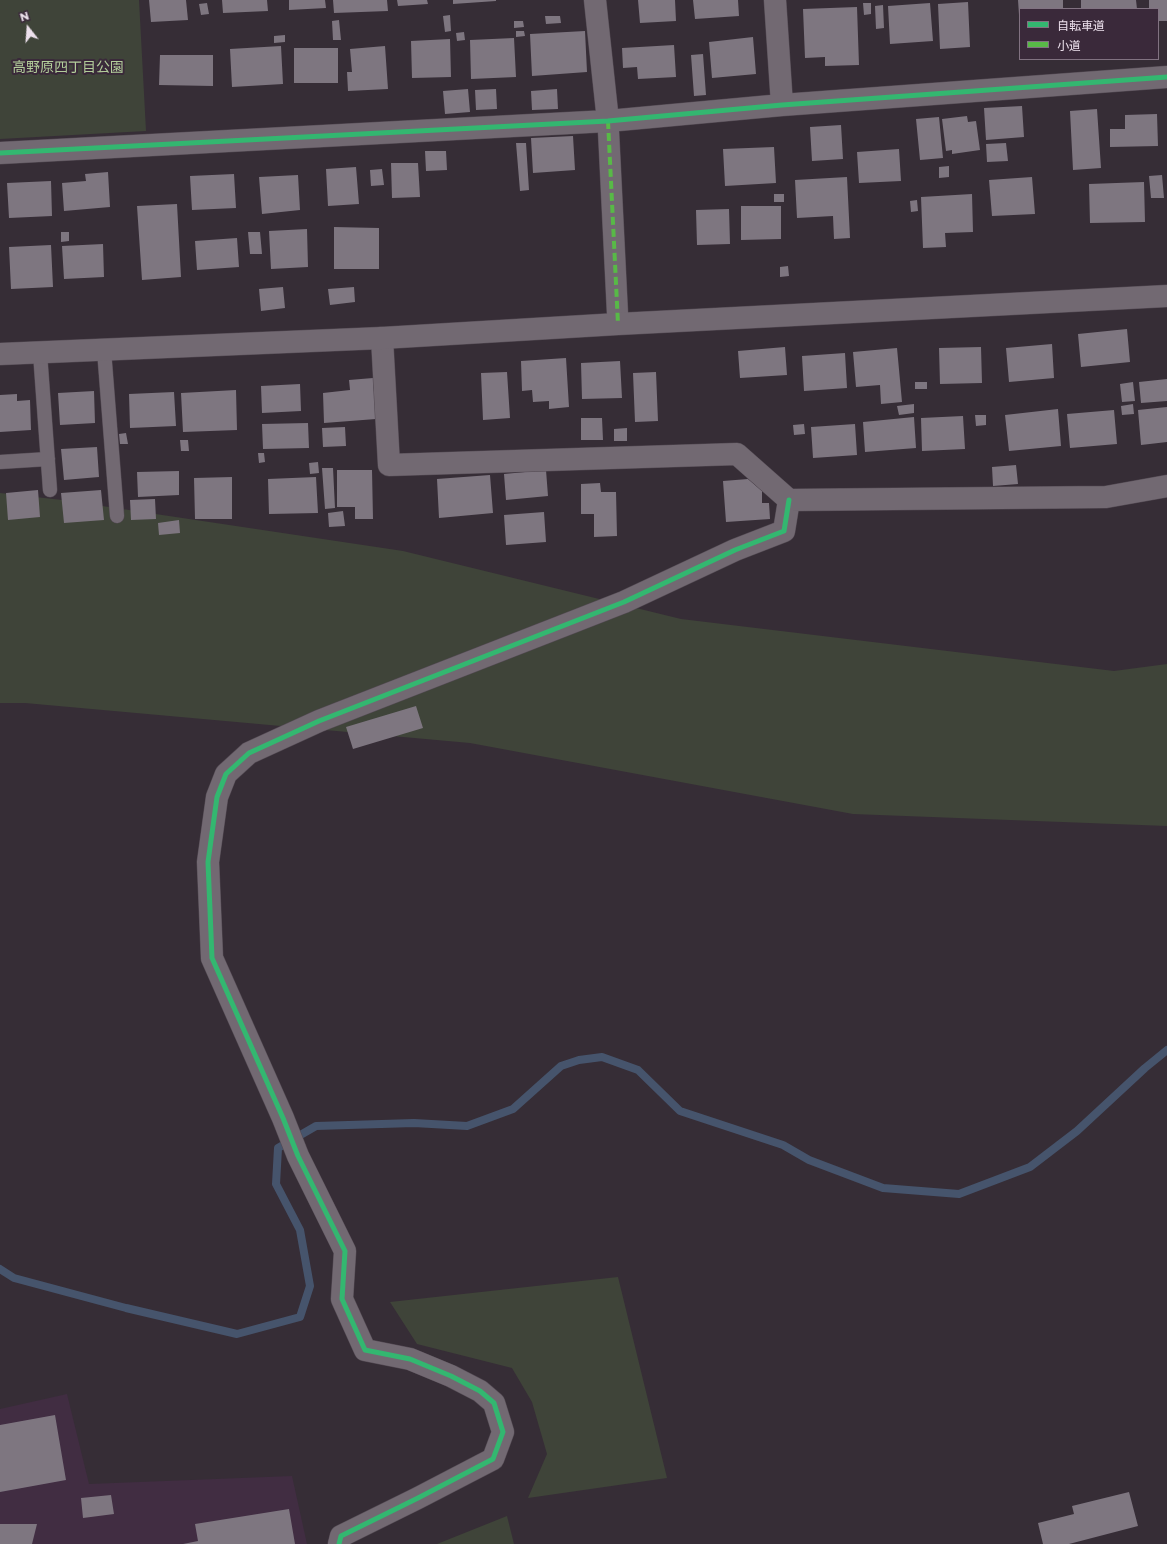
<!DOCTYPE html>
<meta charset="utf-8">
<style>
body{margin:0}
#map{position:relative;width:1167px;height:1544px;overflow:hidden;background:#362d36;font-family:Montserrat,"Noto Sans JP",sans-serif}
canvas{display:block}
.legend{position:absolute;left:1019px;top:8px;width:140px;height:52px;box-sizing:border-box;background:#3a293a;border:1px solid #817281;margin:0;padding:5px 7px;list-style:none;font-size:12px;color:#ece0ec}
.legend li{display:flex;align-items:center;gap:8px;height:20px}
.legend b{width:20px;border:1px solid #817281}
.north{position:absolute;left:8px;top:8px;width:40px;height:40px;-webkit-text-stroke:3px #3a293a;paint-order:stroke;rotate:343deg;font-size:11px;font-weight:700;line-height:16px;text-align:center;color:#ece0ec}
.north::after{content:'';display:block;margin:auto;width:14px;height:18px;background:#ece0ec;clip-path:polygon(50% 0,100% 100%,50% 72%,0 100%)}
</style>
<div id="map">
<canvas width="1167" height="1544"></canvas>
<ul class="legend">
<li><b style="height:5px;background:#33b770"></b>自転車道</li>
<li><b style="height:5px;background:#58b947"></b>小道</li>
</ul>
<div class="north">N</div>
</div>
<script>
const ctx = document.querySelector('canvas').getContext('2d');
ctx.lineJoin = 'round';
function fill(path, color) { ctx.fillStyle = color; ctx.fill(path, 'evenodd'); }
const toPath = rows => new Path2D(rows.map(r => 'M' + r).join(''));
function strokePath(path, color, width, dash) { ctx.strokeStyle = color; ctx.lineWidth = width; ctx.lineCap = dash ? 'butt' : 'round'; ctx.setLineDash(dash || []); ctx.stroke(path); }
function drawText(font, color, halo, rows, align = 'center') {
  ctx.font = font + ' Montserrat,"Noto Sans JP",sans-serif'; ctx.lineWidth = 4; ctx.setLineDash([]); ctx.textBaseline = 'middle'; ctx.strokeStyle = halo; ctx.fillStyle = color; for (const [text, x, y, turn = 0] of rows) {
    ctx.save(); ctx.translate(x, y); ctx.rotate((+turn || 0) * Math.PI / 180); ctx.textAlign = isNaN(turn) ? turn : align; if (halo) ctx.strokeText(text, 0, 0); ctx.fillText(text, 0, 0); ctx.restore();
  }
}
const built = toPath([
 [67,1394,89,1484,292,1476,307,1544,0,1544,0,1409]
]);
const green = toPath([
 [0,0,139,0,146,131,0,139],
 [0,493,62,500,403,551,681,619,1114,671,1167,664,1167,826,853,814,470,743,25,703,0,703],
 [618,1277,667,1478,528,1498,547,1454,532,1402,512,1368,417,1344,390,1302],
 [507,1516,514,1544,437,1544]
]);
const stream = toPath([
 [0,1269,14,1278,126,1308,237,1334,300,1317,310,1286,300,1230,276,1184,278,1148,316,1126,414,1123,467,1126,513,1109,561,1066,579,1060,602,1057,638,1070,680,1111,783,1145,809,1160,883,1188,959,1194,1030,1167,1077,1131,1145,1068,1167,1050]
]);
const building = toPath([
 [149,0,186,0,188,20,151,22],
 [222,0,267,0,268,11,223,13],
 [289,0,325,0,326,8,289,10],
 [333,0,387,0,388,11,334,13],
 [397,0,427,0,428,4,398,6],
 [453,0,496,0,496,1,453,4],
 [638,0,675,0,676,21,640,23],
 [693,0,738,0,739,16,695,19],
 [1018,0,1063,0,1063,9,1020,9,1020,15,1019,15],
 [1081,0,1136,0,1137,9,1081,9],
 [1149,0,1167,0,1167,21,1158,21,1158,9,1149,9],
 [968,2,970,47,940,49,938,4],
 [207,3,209,14,201,15,199,4],
 [863,3,871,3,871,14,864,15],
 [930,3,933,41,890,44,888,6],
 [883,5,884,28,876,29,875,6],
 [857,7,859,65,825,66,825,57,805,58,803,9],
 [450,15,451,31,445,32,443,16],
 [545,16,560,16,561,23,546,24],
 [339,20,341,40,333,40,332,21],
 [514,21,523,21,524,27,514,28],
 [516,31,524,31,525,36,516,37],
 [585,31,587,72,532,76,530,34],
 [464,32,465,40,457,41,456,33],
 [285,35,285,42,274,43,274,36],
 [753,37,756,74,712,78,709,42],
 [514,38,516,77,471,79,470,40],
 [450,39,451,77,412,78,411,41],
 [674,45,676,77,638,79,637,67,623,68,622,48],
 [281,46,283,84,232,87,230,49],
 [385,46,388,89,348,91,347,72,352,72,350,49],
 [294,48,338,48,338,83,294,83],
 [703,54,706,95,694,96,691,55],
 [160,55,213,55,213,86,159,85],
 [468,89,470,112,445,114,443,91],
 [496,89,497,109,476,110,475,90],
 [557,89,558,109,532,110,531,91],
 [1022,106,1024,137,986,140,984,108],
 [1097,109,1101,168,1073,170,1070,111],
 [1157,114,1158,146,1110,147,1110,129,1125,129,1125,115],
 [967,116,968,122,976,121,980,150,952,154,952,150,946,151,942,119],
 [939,117,943,158,920,160,916,119],
 [841,125,843,159,812,161,810,127],
 [573,136,575,170,533,173,531,138],
 [516,143,526,143,529,190,520,191],
 [1006,143,1008,161,987,162,986,144],
 [774,147,776,183,725,186,723,149],
 [899,149,901,181,859,183,857,152],
 [425,151,446,151,447,170,426,171],
 [391,163,418,163,420,197,392,198],
 [949,166,949,177,939,178,939,167],
 [356,167,359,204,328,206,326,169],
 [382,169,384,185,371,186,370,170],
 [108,172,110,207,64,211,62,183,86,181,85,174],
 [234,174,236,208,192,210,190,176],
 [298,175,300,210,262,214,259,177],
 [1162,175,1164,198,1151,198,1149,176],
 [847,177,850,238,834,239,833,216,797,218,795,180],
 [1032,177,1035,214,992,216,989,180],
 [51,181,52,216,9,218,7,183],
 [1144,182,1145,222,1090,223,1089,184],
 [774,194,784,194,784,202,774,202],
 [972,194,973,232,945,233,946,247,923,248,921,197],
 [917,200,918,211,911,212,910,201],
 [177,204,181,277,142,280,137,206],
 [741,206,781,206,781,239,741,240],
 [729,209,730,244,697,245,696,210],
 [334,227,379,228,379,269,334,269],
 [307,229,308,267,271,269,269,231],
 [61,232,69,232,69,241,61,242],
 [248,232,260,232,262,254,250,254],
 [237,238,239,267,197,270,195,241],
 [103,244,104,277,64,279,62,246],
 [51,245,53,287,11,289,9,247],
 [788,266,789,276,780,277,780,267],
 [283,287,285,308,261,311,259,289],
 [354,287,355,302,330,305,328,289],
 [1127,329,1130,362,1081,367,1078,334],
 [1052,344,1054,378,1009,382,1006,348],
 [785,347,787,375,740,378,738,351],
 [981,347,982,383,940,384,939,348],
 [897,348,902,402,881,404,880,385,856,387,853,352],
 [845,353,847,388,804,391,802,356],
 [566,358,569,407,549,409,549,401,533,402,532,390,522,391,521,361],
 [620,361,622,398,582,399,581,363],
 [507,372,510,418,483,420,481,373],
 [656,372,658,421,635,422,633,373],
 [373,378,376,419,324,423,323,393,350,390,349,380],
 [1167,379,1167,401,1141,403,1139,382],
 [915,382,927,382,927,389,915,389],
 [1133,382,1135,401,1122,402,1120,384],
 [300,384,301,411,262,413,261,386],
 [236,390,237,430,183,432,181,393],
 [94,391,95,423,60,425,58,393],
 [174,392,176,426,130,428,129,394],
 [17,394,17,401,30,400,31,430,0,432,0,395],
 [914,404,914,413,899,415,897,406],
 [1133,404,1134,414,1122,415,1121,406],
 [1167,407,1167,442,1141,445,1138,410],
 [1058,409,1061,446,1009,451,1005,415],
 [1114,410,1117,444,1070,448,1067,414],
 [975,415,986,415,986,425,976,426],
 [963,416,965,449,922,451,921,418],
 [914,417,916,448,865,452,863,422],
 [581,418,602,418,603,440,581,440],
 [308,423,309,448,263,449,262,424],
 [804,424,805,434,794,435,793,425],
 [855,424,857,455,813,458,811,427],
 [345,427,346,446,323,447,322,428],
 [627,428,627,441,614,441,614,429],
 [126,433,128,444,120,444,119,434],
 [180,440,188,440,189,451,181,451],
 [97,447,99,477,64,480,61,449],
 [258,453,264,453,265,462,259,463],
 [318,462,319,473,310,474,309,463],
 [1016,465,1018,484,993,486,992,467],
 [322,468,333,468,335,508,325,509],
 [337,470,372,470,373,519,355,519,355,507,337,507],
 [546,470,548,496,506,500,504,474],
 [179,471,179,495,138,497,137,472],
 [490,475,493,513,439,518,437,479],
 [232,477,232,519,195,519,194,478],
 [316,477,318,513,269,514,268,479],
 [748,479,762,491,762,503,769,503,770,519,726,522,723,481],
 [600,483,601,492,616,492,617,536,594,537,594,514,581,514,581,484],
 [38,490,40,517,8,520,6,493],
 [101,490,104,520,64,523,61,493],
 [155,499,156,519,131,520,130,500],
 [343,511,345,526,329,527,328,513],
 [544,512,546,542,506,545,504,515],
 [179,520,180,533,159,535,158,523],
 [416,706,423,728,353,749,346,727],
 [55,1415,66,1480,0,1492,0,1425],
 [1129,1492,1138,1526,1069,1544,1043,1544,1038,1523,1074,1514,1072,1506],
 [111,1495,114,1514,83,1518,81,1498],
 [289,1509,295,1544,183,1544,198,1541,195,1524],
 [0,1524,37,1524,32,1544,0,1544]
]);
const service = toPath([
 [104,350,117,516],
 [40,353,50,490],
 [0,462,48,459]
]);
const pedestrian = toPath([
 [608,121,618,324]
]);
const minor = toPath([
 [595,0,608,121],
 [775,0,782,105],
 [0,153,608,121,782,105,1167,77],
 [382,338,389,465,737,454,789,500,1106,497,1167,486],
 [339,1544,341,1536,418,1498,493,1459,503,1432,494,1403,480,1391,451,1376,410,1359,365,1350,342,1299,345,1251,298,1156,283,1118,212,958,208,862,217,797,226,774,249,753,319,721,624,602,735,550,784,531,789,500]
]);
const tertiary = toPath([
 [0,354,382,338,618,324,1167,296]
]);
const quiet = toPath([
 [608,121,618,324]
]);
const cycleway = toPath([
 [0,153,608,121,782,105,1167,77],
 [339,1544,341,1536,418,1498,493,1459,503,1432,494,1403,480,1391,451,1376,410,1359,365,1350,342,1299,345,1251,298,1156,283,1118,212,958,208,862,217,797,226,774,249,753,319,721,624,602,735,550,784,531,789,500]
]);
const parkNames = [
 ["高野原四丁目公園",68,68]
];
fill(built, '#412d42');
fill(green, '#3f4439');
strokePath(stream, '#46546c', 8);
fill(building, '#7e7680');
strokePath(service, '#534a53', 15);
strokePath(pedestrian, '#534a53', 22);
strokePath(minor, '#534a53', 23);
strokePath(tertiary, '#534a53', 23);
strokePath(service, '#726972', 14);
strokePath(pedestrian, '#726972', 21);
strokePath(minor, '#726972', 22);
strokePath(tertiary, '#726972', 22);
strokePath(quiet, '#58b947', 4, [8, 4]);
strokePath(cycleway, '#33b770', 5);
drawText('14px', '#b2cd9a', '#3a293a', parkNames);
</script>
